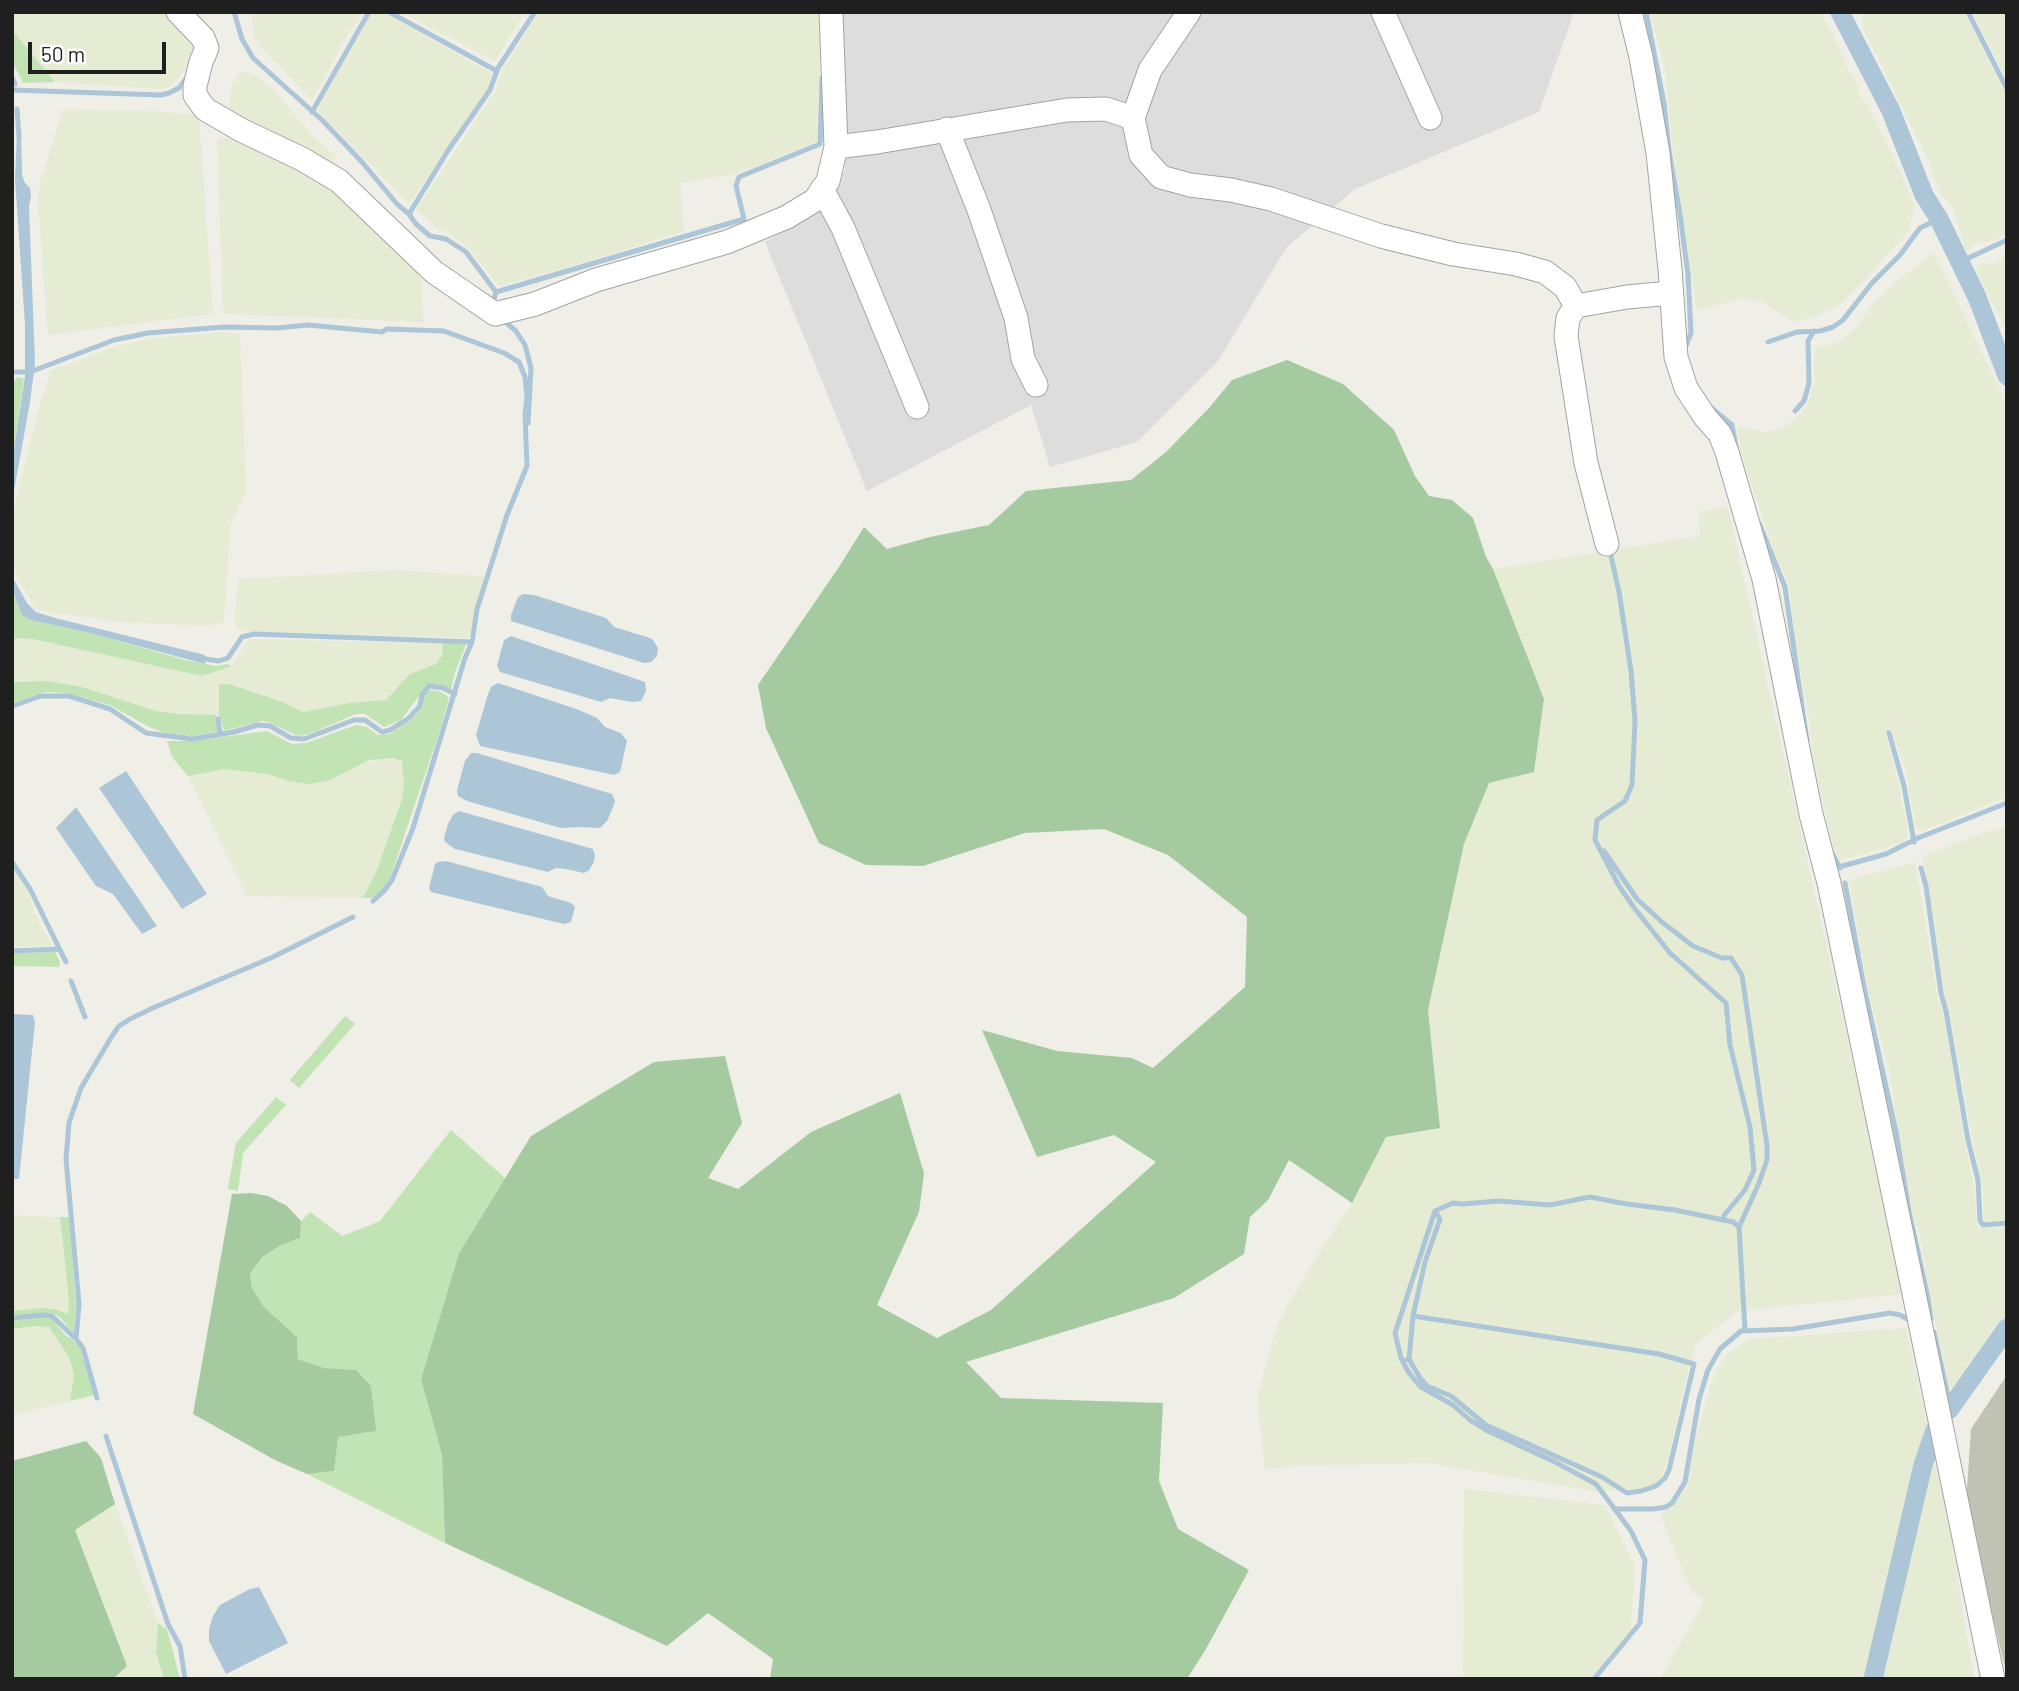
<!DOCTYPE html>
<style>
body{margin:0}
#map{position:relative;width:2019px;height:1691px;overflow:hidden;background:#efeee7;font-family:Barlow,sans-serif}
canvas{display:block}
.frame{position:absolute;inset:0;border:14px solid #1f1f1f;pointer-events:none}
.scale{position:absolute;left:28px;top:42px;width:138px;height:32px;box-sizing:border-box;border:4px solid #1f1f1f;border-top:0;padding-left:9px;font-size:21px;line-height:24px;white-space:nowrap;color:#1f1f1f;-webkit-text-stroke:5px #fff;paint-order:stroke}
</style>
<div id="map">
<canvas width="2019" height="1691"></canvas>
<div class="frame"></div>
<div class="scale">50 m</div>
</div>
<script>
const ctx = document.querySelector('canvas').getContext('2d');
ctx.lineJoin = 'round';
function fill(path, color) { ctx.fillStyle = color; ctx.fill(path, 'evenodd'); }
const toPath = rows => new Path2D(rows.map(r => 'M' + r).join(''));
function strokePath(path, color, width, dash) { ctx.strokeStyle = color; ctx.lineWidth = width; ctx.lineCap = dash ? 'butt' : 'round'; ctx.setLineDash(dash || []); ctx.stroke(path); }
const residential = toPath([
 [839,12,1574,12,1539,112,1355,189,1286,248,1218,361,1137,442,1050,467,1031,405,867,491,765,242,816,211,845,170]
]);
const construction = toPath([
 [2007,1375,2007,1676,1966,1504,1971,1429]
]);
const farmland = toPath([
 [12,12,171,12,201,42,185,70,175,82,167,88,157,89,55,82,12,30],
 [251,12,364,12,349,32,312,100,259,46,254,35],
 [371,12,383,12,493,74,488,90,409,204,317,110],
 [400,12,525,12,495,61],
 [539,12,818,12,820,56,817,142,736,174,680,183,684,231,593,260,504,285,498,285,469,249,447,232,437,228,416,209,494,93,502,71],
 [1650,12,1820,12,1831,30,1850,73,1856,80,1859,95,1866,102,1904,180,1915,205,1908,232,1867,277,1838,306,1817,316,1793,322,1761,301,1742,298,1697,311,1672,144,1665,71],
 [1863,12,1964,12,2007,97,2007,232,1995,240,1978,243,1966,251,1952,206,1942,196,1931,167,1862,26],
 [1973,12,2007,12,2007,80,1972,12],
 [247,72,256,76,273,89,314,137,337,157,331,164,231,115,230,104,232,84,240,73],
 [63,109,159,111,199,115,213,314,48,335,38,203,40,182],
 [237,137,336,189,420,270,424,322,226,314,223,309,217,139],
 [2007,252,2007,331,1976,271,1977,266,1984,263,1993,264,2001,260],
 [1934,253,2007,405,2007,797,1920,832,1915,825,1907,775,1891,729,1885,732,1900,790,1908,835,1904,842,1843,860,1838,858,1834,849,1813,758,1809,718,1794,634,1790,592,1785,576,1773,550,1740,449,1738,426,1764,432,1780,429,1795,419,1807,407,1814,383,1815,349,1839,342,1854,330,1871,306,1898,280],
 [225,332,240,335,246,491,230,526,224,623,209,626,120,622,46,612,35,608,12,567,12,516,40,404,51,370,117,346,154,338],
 [1728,507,1905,1294,1738,1311,1696,1344,1685,1383,1669,1457,1658,1484,1632,1490,1594,1491,1427,1463,1302,1466,1265,1469,1257,1396,1278,1322,1320,1251,1352,1203,1386,1137,1440,1127,1428,1010,1464,844,1489,783,1534,772,1544,700,1493,569,1700,536,1699,511],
 [395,570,484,576,468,638,248,632,237,629,235,618,238,579],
 [16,638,33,639,73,647,202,676,232,666,249,639,443,643,442,656,436,664,426,669,395,690,386,700,349,703,303,712,280,701,229,684,219,684,219,715,209,716,156,711,82,687,48,681,12,682,12,642],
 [381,758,392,758,402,761,404,785,401,802,377,870,365,894,360,898,247,896,188,776,223,769,267,774,289,781,353,767],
 [2000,828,2007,829,2007,1220,1983,1222,1984,1195,1973,1144,1949,1009,1942,983,1935,926,1923,856,1975,836],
 [1915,862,1938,998,1945,1022,1965,1144,1974,1185,1977,1223,1979,1228,2007,1227,2007,1322,1952,1396,1935,1321,1919,1231,1912,1212,1888,1067,1866,982,1849,880],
 [12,867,27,890,39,922,53,946,12,947],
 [12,1215,60,1217,69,1300,68,1315,54,1309,12,1311],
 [35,1326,49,1327,69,1356,74,1375,70,1401,12,1415,12,1329],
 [1906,1328,1951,1536,1974,1679,1660,1679,1705,1599,1692,1592,1661,1517,1687,1486,1695,1442,1710,1385,1726,1355,1749,1339],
 [1464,1489,1605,1505,1635,1566,1631,1630,1591,1679,1463,1679],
 [115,1504,158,1623,156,1653,164,1679,113,1679,127,1666,74,1529]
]);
const grass = toPath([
 [12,30,55,82,23,83,12,61],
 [17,377,24,378,12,462,12,384],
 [12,590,19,607,31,620,90,633,189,661,216,666,227,664,232,666,202,676,33,639,16,638,12,642],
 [443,643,466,644,454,675,451,690,441,685,428,684,401,720,384,727,365,714,356,714,309,734,298,736,268,722,262,721,224,731,219,715,219,684,229,684,280,701,303,712,349,703,386,700,410,674,436,664,442,656],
 [48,681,82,687,156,711,181,714,216,715,217,732,192,736,165,733,149,727,110,705,67,693,45,692,12,703,12,682],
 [430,690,439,691,449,697,440,730,390,878,383,890,372,898,360,898,365,894,377,870,401,802,404,785,402,761,392,758,369,760,330,780,309,784,289,781,267,774,224,769,188,776,172,757,167,741,193,741,267,731,292,744,306,743,356,725,367,727,378,735,390,734,410,721,422,708,424,695],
 [55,952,60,962,59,967,12,966,12,953],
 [345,1016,355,1024,299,1088,290,1080],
 [276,1097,286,1105,243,1153,238,1191,228,1189,236,1143],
 [451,1130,505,1178,459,1253,421,1379,442,1455,445,1543,307,1474,334,1471,337,1437,376,1431,356,1370,324,1368,298,1359,297,1337,264,1307,252,1288,250,1274,262,1257,281,1245,300,1238,301,1221,310,1212,342,1236,380,1221],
 [60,1217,69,1217,76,1305,74,1334,59,1316,51,1313,12,1316,12,1311,42,1308,54,1309,68,1314,69,1300],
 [44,1317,51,1317,66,1336,72,1339,80,1348,95,1395,70,1401,74,1375,69,1357,49,1327,35,1326,12,1329,12,1321],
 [158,1623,167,1629,180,1679,164,1679,156,1653]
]);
const forest = toPath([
 [1287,360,1343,384,1394,430,1415,476,1429,496,1452,500,1473,518,1486,557,1493,569,1544,699,1534,772,1489,783,1464,844,1428,1010,1440,1128,1386,1137,1352,1203,1289,1160,1268,1200,1250,1217,1244,1254,1174,1298,966,1362,1001,1398,1163,1403,1159,1481,1178,1529,1249,1570,1206,1649,1187,1679,770,1679,773,1659,708,1613,667,1646,445,1543,442,1455,421,1379,459,1253,531,1136,654,1062,725,1056,742,1123,708,1178,738,1189,811,1132,900,1093,924,1173,919,1212,877,1305,937,1338,991,1310,1156,1162,1114,1135,1037,1157,982,1030,1057,1051,1132,1058,1153,1068,1245,987,1247,917,1168,855,1104,829,1025,833,923,866,866,865,819,843,766,728,758,685,839,567,864,527,887,549,930,537,989,525,1026,491,1131,480,1166,452,1210,407,1232,380],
 [251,1193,268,1196,287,1206,301,1221,300,1238,281,1245,262,1257,250,1274,252,1288,264,1307,297,1337,298,1359,324,1368,356,1370,371,1386,376,1431,338,1437,334,1471,307,1474,275,1460,193,1414,232,1194],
 [86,1441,101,1458,115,1504,75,1530,127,1666,113,1679,12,1679,12,1461]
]);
const water = toPath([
 [21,130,22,175,25,183,30,188,31,196,29,207,35,363,30,402,12,502,12,462,25,376,25,325,15,179,17,131],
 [12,576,27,603,36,612,55,618,205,655,205,664,90,633,31,620,22,615,19,607,12,590],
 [523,594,534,595,606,618,614,627,650,638,653,640,658,648,657,656,651,662,644,663,511,621,511,615,518,597],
 [511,636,645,682,646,691,641,701,632,702,610,698,601,702,500,672,497,666,504,640],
 [498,683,579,710,597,718,605,727,621,733,627,741,620,772,614,775,480,746,476,735,488,694,492,686],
 [471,753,477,753,612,794,615,801,611,812,607,821,600,828,580,827,561,828,467,801,458,796,457,790,465,761],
 [126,771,207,894,182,909,99,788],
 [76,807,157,926,142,934,113,894,96,886,56,828],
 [459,811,593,849,595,855,594,862,589,870,584,873,566,869,556,868,548,872,455,849,445,842,444,838,448,824,453,815],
 [446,861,542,887,548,896,571,903,575,907,571,922,564,924,431,892,429,888,435,864,438,862],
 [12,1014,33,1015,35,1022,19,1179,12,1179],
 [259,1587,288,1643,226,1674,209,1641,209,1629,213,1616,220,1605,250,1589]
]);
const stream = toPath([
 [234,12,242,39,253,58,322,120,362,162,397,204,409,214],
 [389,12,497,71],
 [1646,12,1664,103,1669,151,1680,214,1688,274,1691,333,1684,351],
 [1968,12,2007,89],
 [12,77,15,84],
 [12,90,161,95,169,93,179,88,188,76],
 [17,109,19,137],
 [312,112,369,12],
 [1960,262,2007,240],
 [496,292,744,219,736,186,739,177,820,144,822,78],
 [493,303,496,292,466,252,446,239,430,236,416,224,409,214,449,149,490,90,498,68,535,12],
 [503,320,516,331,525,345,531,368,528,423],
 [1768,342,1797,332,1820,331,1833,327,1843,320,1872,283,1900,255,1920,228,1939,219],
 [12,372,30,372,114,340,148,333,224,327,277,328,308,325,382,332,387,329,444,331,504,353,519,362,525,377,527,398,525,414,527,466,507,515,477,609,472,642,465,658,413,828,392,880,384,891,373,901],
 [1708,405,1732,425,1736,447],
 [1795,411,1804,401,1809,383,1808,341,1814,331],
 [1759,523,1785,587,1807,741],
 [1611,556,1619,592,1631,671,1635,721,1632,785,1625,801,1597,820,1595,840,1619,886,1635,909,1670,953,1726,1003,1730,1045,1750,1127,1754,1170,1745,1190,1725,1214,1723,1219],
 [199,658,219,661,228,658,242,637,254,634,472,642],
 [12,706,41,696,69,696,110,709,146,733,192,739,234,732,258,725,270,726,291,738,304,739,354,720,365,720,382,732,390,730,408,719,420,706,422,695,429,686,443,688,455,694],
 [218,719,220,734],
 [1889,733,1904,786,1914,842],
 [1604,851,1637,899,1662,922,1693,946,1722,958,1731,958,1742,975,1767,1146,1767,1160,1759,1183,1739,1227],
 [1832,853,1840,868],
 [12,862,30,889,66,962],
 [1839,867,1886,854,1918,838,2007,803],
 [1921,868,1926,886,1941,993,1946,1011,1968,1140,1978,1180,1980,1221,1983,1225,2007,1223],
 [1845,883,1863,982,1896,1132,1909,1211,1928,1298,1931,1319],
 [12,951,59,949],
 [71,981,85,1017],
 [12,1318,43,1315,52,1316,76,1339],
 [1934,1332,1949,1400,1949,1410],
 [1409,1359,1420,1378,1427,1386,1451,1396,1486,1425,1602,1477,1627,1493,1641,1491,1656,1486,1665,1478,1669,1470,1694,1364,1659,1354,1413,1316],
 [1406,1360,1409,1359,1413,1316,1425,1262,1440,1219,1435,1211],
 [97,1398,83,1348,76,1339,79,1304,66,1159,69,1123,81,1088,112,1036,119,1026,130,1019,155,1007,273,957,353,917],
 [106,1436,168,1624,180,1646,185,1679],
 [1614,1509,1653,1509,1666,1507,1672,1503,1685,1482,1699,1399,1708,1370,1720,1349,1741,1331,1793,1329,1890,1313,1900,1315,1909,1320],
 [1594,1679,1640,1623,1645,1560,1631,1531,1596,1484,1555,1462,1488,1431,1470,1420,1453,1405,1421,1387,1409,1373,1401,1358,1395,1333,1435,1211,1453,1203,1462,1204,1499,1201,1550,1205,1590,1197,1627,1204,1675,1210,1733,1222,1739,1227,1745,1330]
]);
const canal = toPath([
 [1840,12,1891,111,1924,195,1939,219,1977,297,2007,376],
 [1949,1410,2007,1328],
 [1873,1679,1923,1465,1935,1430]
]);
const minor = toPath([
 [178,12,203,38,207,48,201,62,195,86,195,95,205,109,241,130,302,159,339,181,434,272,495,314,535,304,596,280,727,242,787,217,815,200,828,181,836,147,831,12],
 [1189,12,1150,70,1133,118,1141,155,1161,177,1190,185,1231,190,1271,199,1381,236,1453,254,1516,264,1545,272,1565,287,1576,306],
 [1383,12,1430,118],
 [1630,12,1641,57,1658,153,1670,269,1676,357,1686,388,1705,417,1720,434,1727,452,1764,579,1811,814,1829,883,1916,1303,1993,1679],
 [947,129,979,210,1016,318,1023,359,1036,385],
 [836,147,877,142,1067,110,1106,109,1133,118],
 [822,189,843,228,917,407],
 [1607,544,1586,463,1566,336,1568,318,1576,306,1627,297,1671,293]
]);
fill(residential, '#ddd');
fill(construction, '#c0c3b3');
fill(farmland, '#e6ecd4');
fill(grass, '#c2e3b3');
fill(forest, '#a5caa0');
fill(water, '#acc6d8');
strokePath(stream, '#acc6d8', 5);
strokePath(canal, '#acc6d8', 19);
strokePath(minor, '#a3a3a3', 25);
strokePath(minor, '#fff', 23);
</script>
